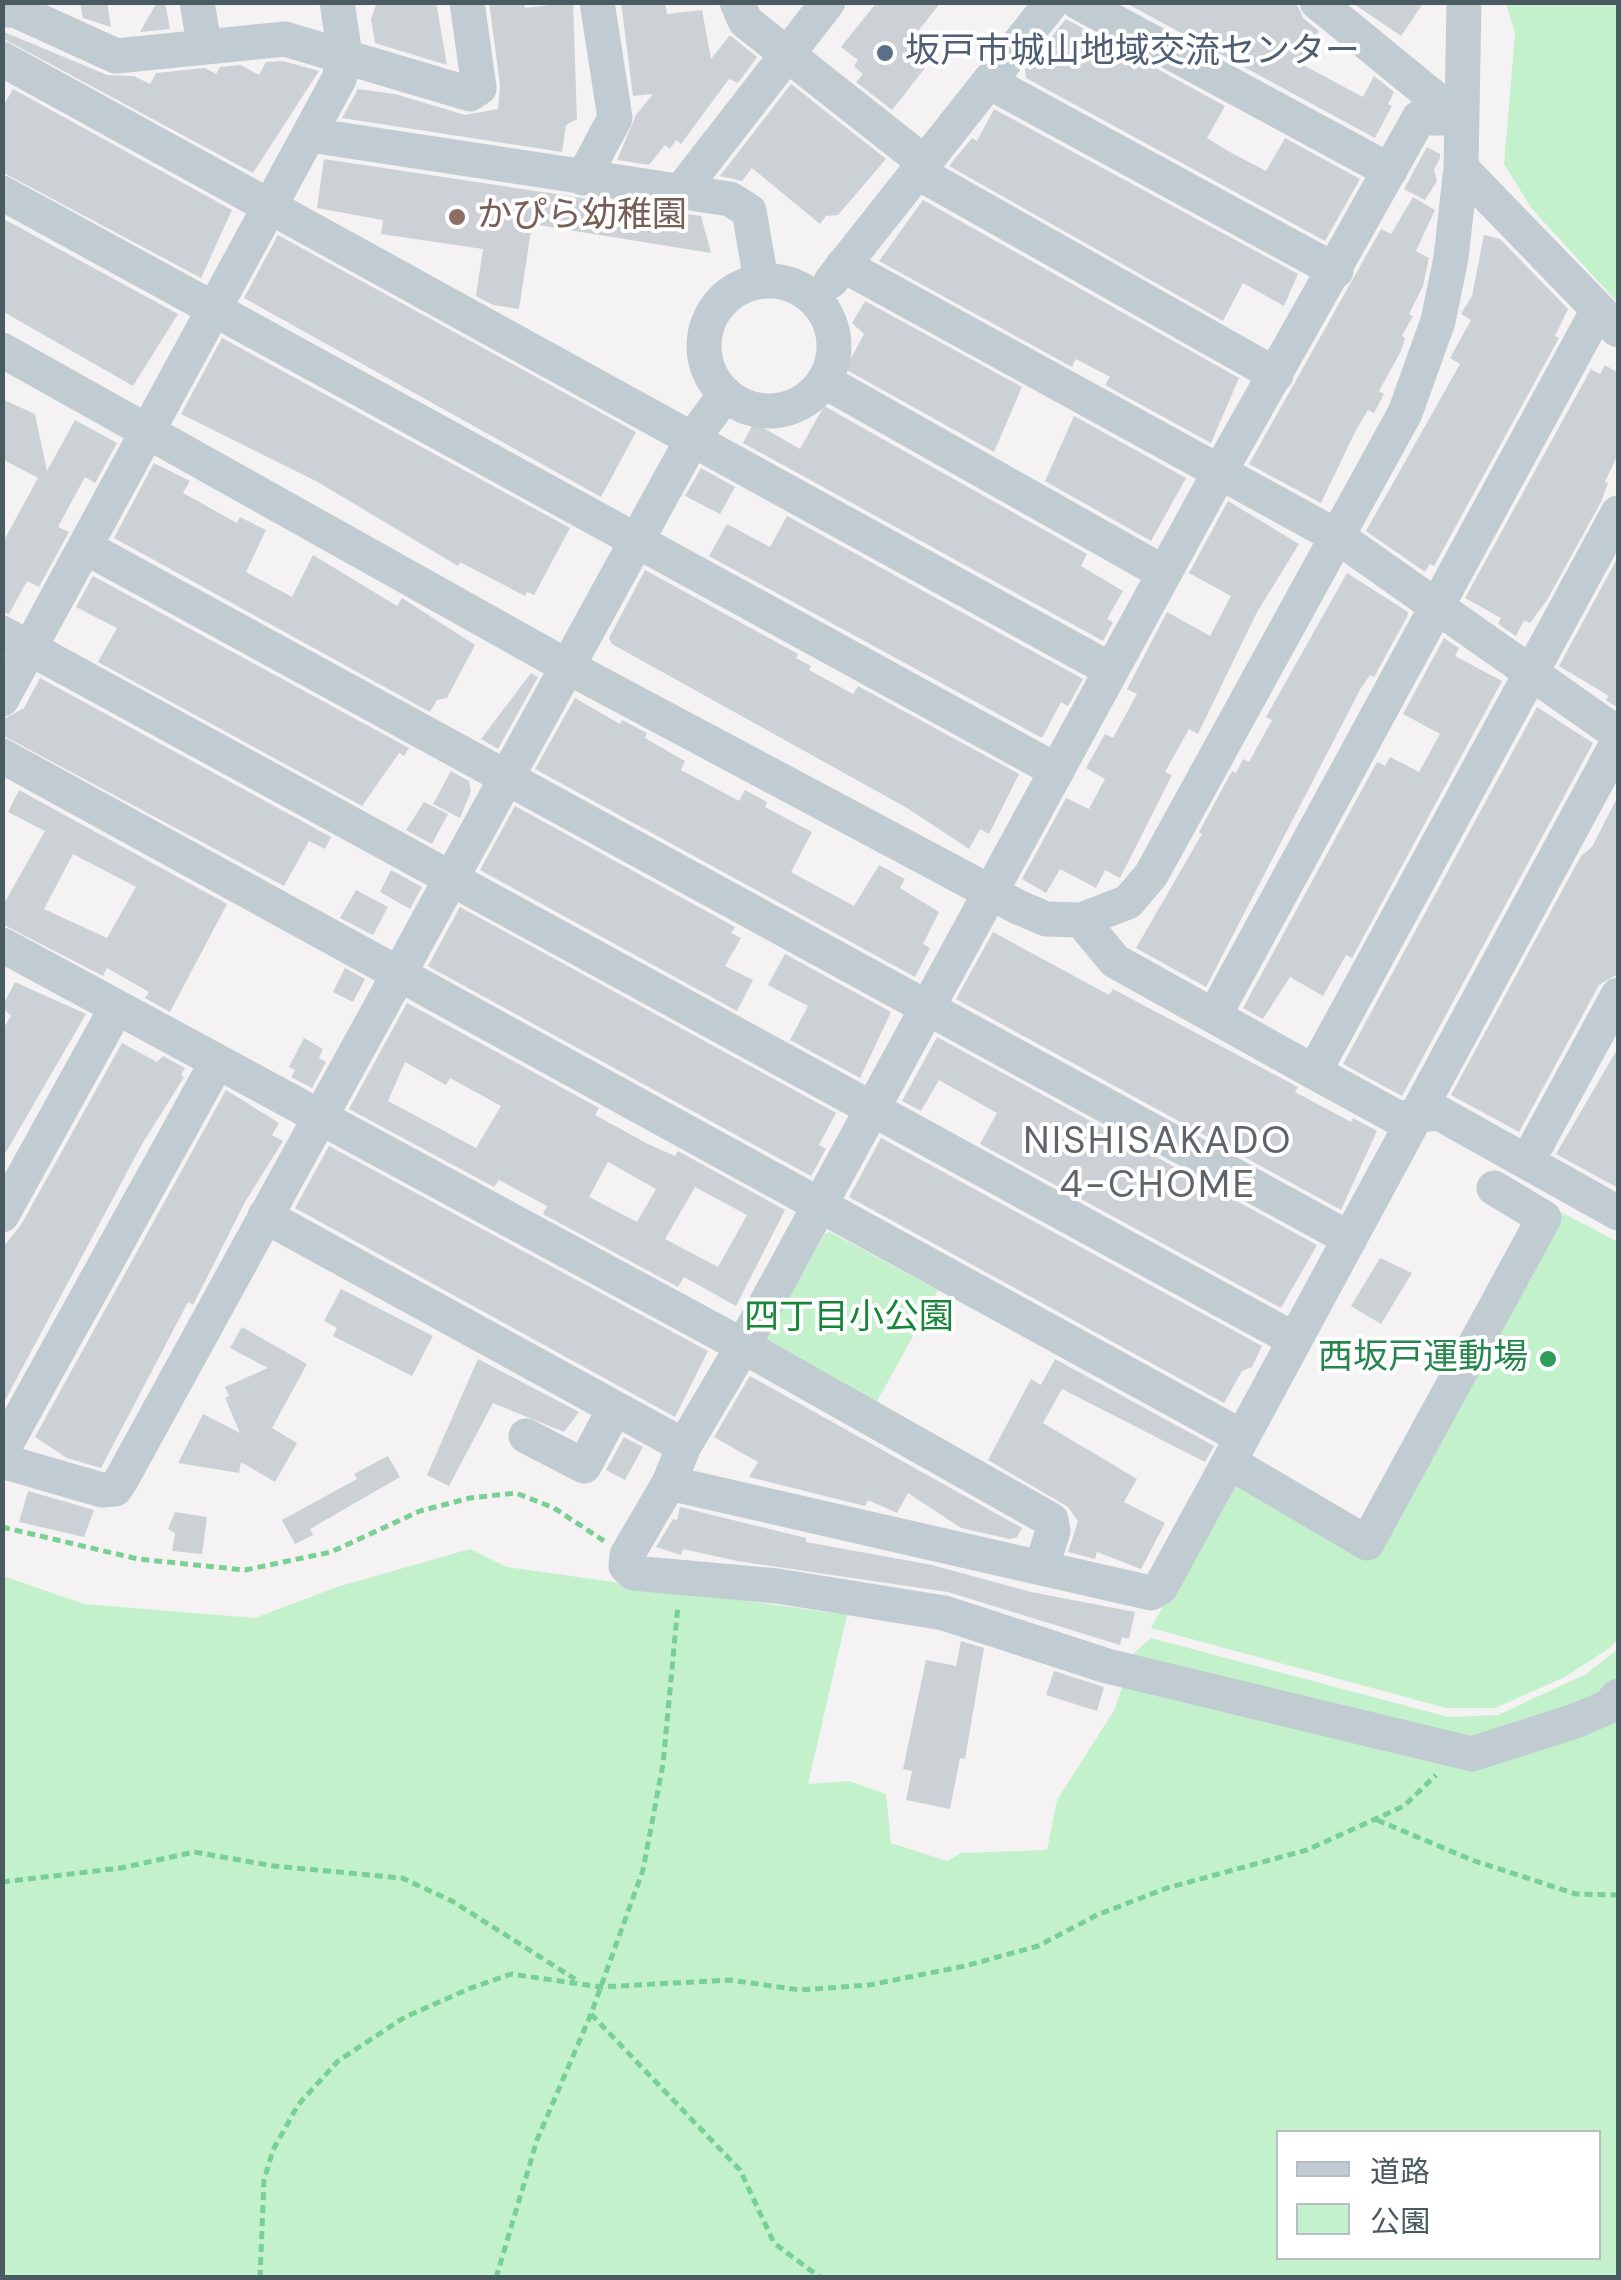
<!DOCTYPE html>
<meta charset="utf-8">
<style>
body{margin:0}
#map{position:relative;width:1621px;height:2280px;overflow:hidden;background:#f5f2f3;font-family:"DM Sans","Noto Sans JP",sans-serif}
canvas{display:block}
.frame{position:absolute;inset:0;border:5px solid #4a5a61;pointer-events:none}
.legend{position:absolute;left:1276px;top:2130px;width:325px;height:130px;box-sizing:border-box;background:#fff;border:2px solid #b7bdc0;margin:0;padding:12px 18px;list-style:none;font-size:30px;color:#4a5a61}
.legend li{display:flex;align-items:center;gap:20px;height:50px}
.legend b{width:50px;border:2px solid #b7bdc0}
</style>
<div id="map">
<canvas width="1621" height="2280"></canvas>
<div class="frame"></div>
<ul class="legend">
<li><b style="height:12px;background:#c0ccd2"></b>道路</li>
<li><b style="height:28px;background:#c2f1cb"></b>公園</li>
</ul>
</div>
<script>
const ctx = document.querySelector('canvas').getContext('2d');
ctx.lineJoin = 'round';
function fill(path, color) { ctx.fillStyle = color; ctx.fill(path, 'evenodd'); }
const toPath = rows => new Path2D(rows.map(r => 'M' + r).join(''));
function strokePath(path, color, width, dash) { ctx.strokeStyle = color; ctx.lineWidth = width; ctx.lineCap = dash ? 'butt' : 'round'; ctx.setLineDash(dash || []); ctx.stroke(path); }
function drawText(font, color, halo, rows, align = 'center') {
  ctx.font = font + ' "DM Sans","Noto Sans JP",sans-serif'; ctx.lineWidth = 8; ctx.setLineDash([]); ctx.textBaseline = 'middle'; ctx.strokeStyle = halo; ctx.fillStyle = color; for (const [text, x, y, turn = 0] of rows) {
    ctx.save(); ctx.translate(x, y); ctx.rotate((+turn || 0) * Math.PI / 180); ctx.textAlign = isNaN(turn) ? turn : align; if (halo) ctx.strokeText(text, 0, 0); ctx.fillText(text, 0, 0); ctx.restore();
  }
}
const green = toPath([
 [1506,3,1618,3,1618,303,1532,209,1504,164,1515,33],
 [1559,1211,1618,1242,1618,1639,1611,1647,1565,1677,1495,1708,1446,1708,1151,1628,1236,1476,1369,1555],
 [830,1232,938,1290,873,1409,763,1340,825,1234],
 [470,1549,507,1567,847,1615,808,1784,849,1781,886,1794,891,1843,947,1861,961,1853,1047,1850,1057,1800,1115,1709,1132,1655,1151,1638,1448,1717,1498,1715,1586,1674,1618,1649,1618,2277,3,2278,3,1576,84,1604,255,1618,337,1587],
 [1278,2132,1598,2132,1598,2258,1278,2258]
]);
const building = toPath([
 [80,2,107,2,111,27,83,18],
 [157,2,165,2,170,29,140,32],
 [377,2,436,2,447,65,375,43,371,19],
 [489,2,524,2,525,8,573,2,577,119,566,125,562,152,342,118,358,89,395,94,465,115,498,109,500,85],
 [621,2,665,2,667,14,702,10,711,59,730,35,757,57,738,83,729,79,681,144,676,140,670,149,665,145,649,165,617,160,636,115,653,94,633,96],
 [877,2,941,2,919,30,931,39,915,60,925,68,892,110,856,82,863,74,854,66,858,60,841,47],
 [1124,2,1296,2,1303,18,1319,31,1301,64,1363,97,1374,76,1394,92,1388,104,1392,106,1375,138],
 [1351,2,1424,2,1401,36],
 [1066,19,1225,106,1207,138,1228,151,1266,171,1285,138,1360,179,1325,241,1026,78,1025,70],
 [2,31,107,75,134,76,150,84,156,73,205,68,216,74,220,67,241,65,259,75,266,62,283,61,319,71,253,173,2,38],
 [791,84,886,159,838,215,826,216,820,224,752,168,742,181,720,176],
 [13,89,232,210,201,278,2,172,2,108],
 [994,109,1298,274,1284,306,1243,283,1223,321,949,166,972,138,977,141],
 [1427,147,1440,154,1440,158,1434,170,1437,181,1425,200,1404,189],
 [324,159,701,216,711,253,532,224,519,309,493,305,476,296,483,249,381,234,383,220,317,208],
 [1413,197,1435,210,1416,251,1429,258,1423,286,1409,314,1413,316,1402,336,1405,338,1401,351,1379,391,1384,394,1374,413,1368,410,1356,430,1321,503,1249,464,1381,229,1391,234],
 [923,200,1239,378,1211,443,1105,385,1110,377,1076,359,1072,367,879,261],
 [2,218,178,314,133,386,2,311],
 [278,235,636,432,601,497,244,298],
 [1484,235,1500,239,1568,309,1555,336,1559,338,1434,566,1430,564,1425,572,1366,531,1460,364,1450,358,1471,320,1461,314,1472,296],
 [865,301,1022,387,994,452,845,369,864,334,852,323],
 [222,338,570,528,534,595,527,592,525,596,460,562,458,566,316,481,181,414],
 [1605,365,1618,373,1618,454,1605,482,1608,483,1602,500,1547,600,1530,623,1524,620,1516,636,1498,624,1501,618,1465,598,1591,369,1600,374],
 [2,399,35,414,47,471,75,420,117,443,95,483,85,477,58,527,69,532,39,587,27,581,9,614,2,612,2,544,38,478,2,459],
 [824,406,1087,554,1081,566,1123,591,1107,619,1113,622,1103,641,743,443,752,426,760,426,800,449],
 [1074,416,1186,478,1151,541,1045,481],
 [154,463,190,481,183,493,237,523,240,517,266,530,246,572,292,597,313,555,397,606,402,598,475,645,447,698,437,700,430,712,114,538],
 [701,468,735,487,720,514,685,496],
 [1228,501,1299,544,1256,614,1198,734,1189,729,1165,772,1172,775,1120,878,1105,870,1096,888,1060,869,1046,893,1022,879,1066,798,1089,809,1105,779,1086,768,1105,734,1113,738,1137,694,1127,689,1167,612,1210,636,1231,596,1189,573],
 [787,516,1083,679,1068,706,1061,702,1042,738,709,556,727,524,770,547],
 [1618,557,1618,708,1606,700,1609,696,1559,666],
 [645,570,798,654,796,658,811,666,809,670,853,694,858,686,1019,774,989,834,980,829,969,849,907,808,612,644,609,638],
 [1347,573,1408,612,1407,617,1374,677,1370,675,1361,688,1206,987,1136,948,1202,834,1199,832,1232,771,1236,773,1243,759,1249,762,1272,720,1266,717],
 [93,576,409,748,404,756,399,753,362,806,98,662,117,628,76,607],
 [1444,638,1459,648,1455,656,1502,681,1352,958,1346,955,1323,996,1290,977,1263,1019,1243,1008,1377,762,1385,766,1390,757,1419,772,1440,734,1403,714],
 [531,673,538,677,498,749,481,739],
 [40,678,331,837,325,849,309,841,284,886,2,735,2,720,24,708],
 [575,698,620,724,622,720,647,733,645,738,685,761,681,770,739,801,745,790,767,802,765,807,812,832,791,872,854,906,879,865,905,879,900,888,939,912,923,944,930,948,915,977,535,769],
 [1537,707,1593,743,1402,1096,1343,1064],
 [451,771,469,781,471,791,460,818,433,804],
 [19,790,227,904,170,1012,145,998,149,992,107,968,103,976,2,924,2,907,45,831,8,812],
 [73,854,136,887,107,938,44,909],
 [1618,796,1618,974,1599,985,1519,1132,1451,1095,1581,856,1592,847],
 [424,802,448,814,432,844,406,830],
 [515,806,735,927,731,933,741,938,725,966,753,980,737,1011,480,870],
 [391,870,422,887,410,909,380,892],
 [356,890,388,907,373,935,340,918],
 [460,907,836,1113,819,1145,826,1149,811,1176,428,966],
 [993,932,1109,995,1113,989,1298,1087,1295,1092,1351,1122,1353,1118,1377,1131,1341,1210,956,999],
 [785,954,891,1012,860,1078,790,1040,808,1006,768,985],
 [345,968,365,979,353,1002,333,992],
 [15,982,86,1014,2,1159,2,1031,11,1016,2,1007],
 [407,1003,599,1108,595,1115,648,1144,675,1156,678,1151,785,1210,736,1306,684,1277,678,1287,543,1214,547,1206,499,1180,494,1187,349,1109],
 [405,1062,446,1085,450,1078,501,1106,476,1148,388,1101],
 [608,1162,656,1189,637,1222,589,1197],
 [695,1187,747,1215,718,1267,665,1239],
 [937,1037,1317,1245,1281,1308,980,1144,997,1113,939,1080,921,1111,902,1101],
 [304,1038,323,1049,319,1058,326,1062,312,1088,291,1077,295,1070,289,1067],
 [122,1043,157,1062,163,1056,185,1068,181,1075,184,1077,141,1146,2,1406,2,1248,21,1225],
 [1618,1048,1618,1188,1556,1154],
 [226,1090,279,1123,272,1135,283,1141,245,1202,193,1305,188,1302,101,1468,67,1458,35,1437],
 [881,1138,1262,1346,1252,1367,1242,1371,1224,1403,849,1197],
 [329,1146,708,1351,675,1417,295,1208],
 [1380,1258,1412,1273,1381,1324,1351,1306],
 [341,1289,433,1336,412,1376,333,1336,337,1328,324,1321],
 [242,1327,307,1364,272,1428,297,1443,275,1482,241,1462,239,1473,178,1463,203,1414,240,1433,225,1398,229,1396,225,1387,268,1368,230,1348],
 [478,1359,579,1412,564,1432,493,1403,449,1486,427,1475],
 [1055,1359,1214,1446,1205,1462,1062,1389,1043,1423,1137,1479,1124,1502,1165,1523,1141,1569,1097,1552,1095,1559,1068,1552,1078,1521,1068,1507,988,1460,1031,1379,1041,1385],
 [750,1376,1022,1528,1017,1537,1010,1539,961,1528,908,1493,897,1513,868,1500,865,1506,749,1477,758,1462,714,1437],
 [624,1437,643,1447,625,1480,606,1470],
 [388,1456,400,1477,310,1529,313,1535,295,1544,282,1520,357,1479,354,1474],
 [28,1491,94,1510,84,1537,19,1522],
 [680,1507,806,1538,806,1542,932,1565,1031,1592,1135,1612,1129,1639,1122,1637,1120,1645,948,1592,737,1561,683,1549,681,1555,656,1547,673,1519,677,1520],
 [175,1512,207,1517,202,1554,172,1551,175,1533,168,1529],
 [961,1641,984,1648,965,1759,960,1758,950,1809,906,1800,912,1771,903,1769,926,1660,956,1666],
 [1054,1671,1104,1687,1097,1711,1046,1695]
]);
const path = toPath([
 [2,1527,138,1559,245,1570,331,1552,420,1511,470,1498,516,1493,554,1508,604,1541],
 [1377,1820,1472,1860,1576,1894,1618,1895],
 [2,1882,121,1868,194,1852,274,1866,402,1878,452,1901,575,1979],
 [591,2014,740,2170,774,2243,821,2278],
 [260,2278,264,2180,273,2150,298,2105,338,2061,405,2017,471,1988,511,1974,601,1987,730,1980,800,1990,869,1985,965,1966,1038,1946,1097,1915,1167,1888,1307,1850,1404,1806,1436,1775],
 [496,2278,537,2140,591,2014,643,1870,663,1764,678,1605]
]);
const minor = toPath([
 [197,2,204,44],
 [737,2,745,21,925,163],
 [1078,2,1390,171],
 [1317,2,1459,118],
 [2,10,15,10,116,56,285,39,470,94,479,88,467,2],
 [2,59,1111,670],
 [989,82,1336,271],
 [310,135,730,199,749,211,761,280],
 [1461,168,1618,330],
 [919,173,1276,375],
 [583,178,615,118,597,2],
 [681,191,828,2],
 [2,193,1057,771],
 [843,265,1338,537,1618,734],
 [831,281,1052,2],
 '704 346a65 65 0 1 1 130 0a65 65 0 1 1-130 0Z',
 [2,350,568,667,1018,907,1046,919,1081,920,1128,902,1151,875,1405,413,1438,321,1451,258,1461,168,1464,2],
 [824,381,1164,573],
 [85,547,1350,1239],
 [2,633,1295,1340],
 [2,699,339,79,345,55,337,2],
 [2,756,1242,1437],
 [1081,920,1115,961,1314,1072,1398,1118,1439,1113,1618,1213],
 [2,945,743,1346,1051,1520,1053,1531,1041,1568,1151,1593,1160,1588,1229,1462,1618,742],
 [1214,1016,1598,310],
 [1314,1072,1618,513],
 [1527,1162,1618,995],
 [2,1215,117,1007],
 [265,1216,684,1446],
 [526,1436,584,1466,614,1410],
 [2,1451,217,1062],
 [2,1461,102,1490,115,1489,121,1480,693,438,725,395],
 [1229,1462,1367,1543,1544,1218,1494,1188],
 [669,1483,684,1446,743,1346,1219,473,1419,118,1459,118],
 [1041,1568,669,1483,627,1555,626,1566,633,1573,777,1586,944,1613,1107,1666,1472,1754,1575,1721,1608,1707,1618,1696]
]);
const markers = [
 [885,53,10,"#5c6f8a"],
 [457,217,10,"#8d6e63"],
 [1548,1359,10,"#2e9e5b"]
];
const serviceNames = [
 ["坂戸市城山地域交流センター",905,53]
];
const educationNames = [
 ["かぴら幼稚園",477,217]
];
const parkNames = [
 ["四丁目小公園",849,1319]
];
const leisureNames = [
 ["西坂戸運動場",1528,1359]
];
const neighbourhoodNames = [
 ["NISHISAKADO",1158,1143],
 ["4-CHOME",1158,1187]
];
fill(green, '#c2f1cb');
fill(building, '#ccd1d5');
strokePath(path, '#79d095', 5, [8, 5]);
strokePath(minor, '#c0ccd2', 35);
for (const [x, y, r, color] of markers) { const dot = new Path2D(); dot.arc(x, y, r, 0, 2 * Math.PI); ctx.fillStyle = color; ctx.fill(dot); strokePath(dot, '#fff', 4); }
drawText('35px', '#4e5e75', '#fff', serviceNames, 'left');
drawText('35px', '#785e54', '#fff', educationNames, 'left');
drawText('35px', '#178639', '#fff', parkNames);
drawText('35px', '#27864d', '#fff', leisureNames, 'right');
ctx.letterSpacing = '2.5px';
drawText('38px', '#5f6468', '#fff', neighbourhoodNames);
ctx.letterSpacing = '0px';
</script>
